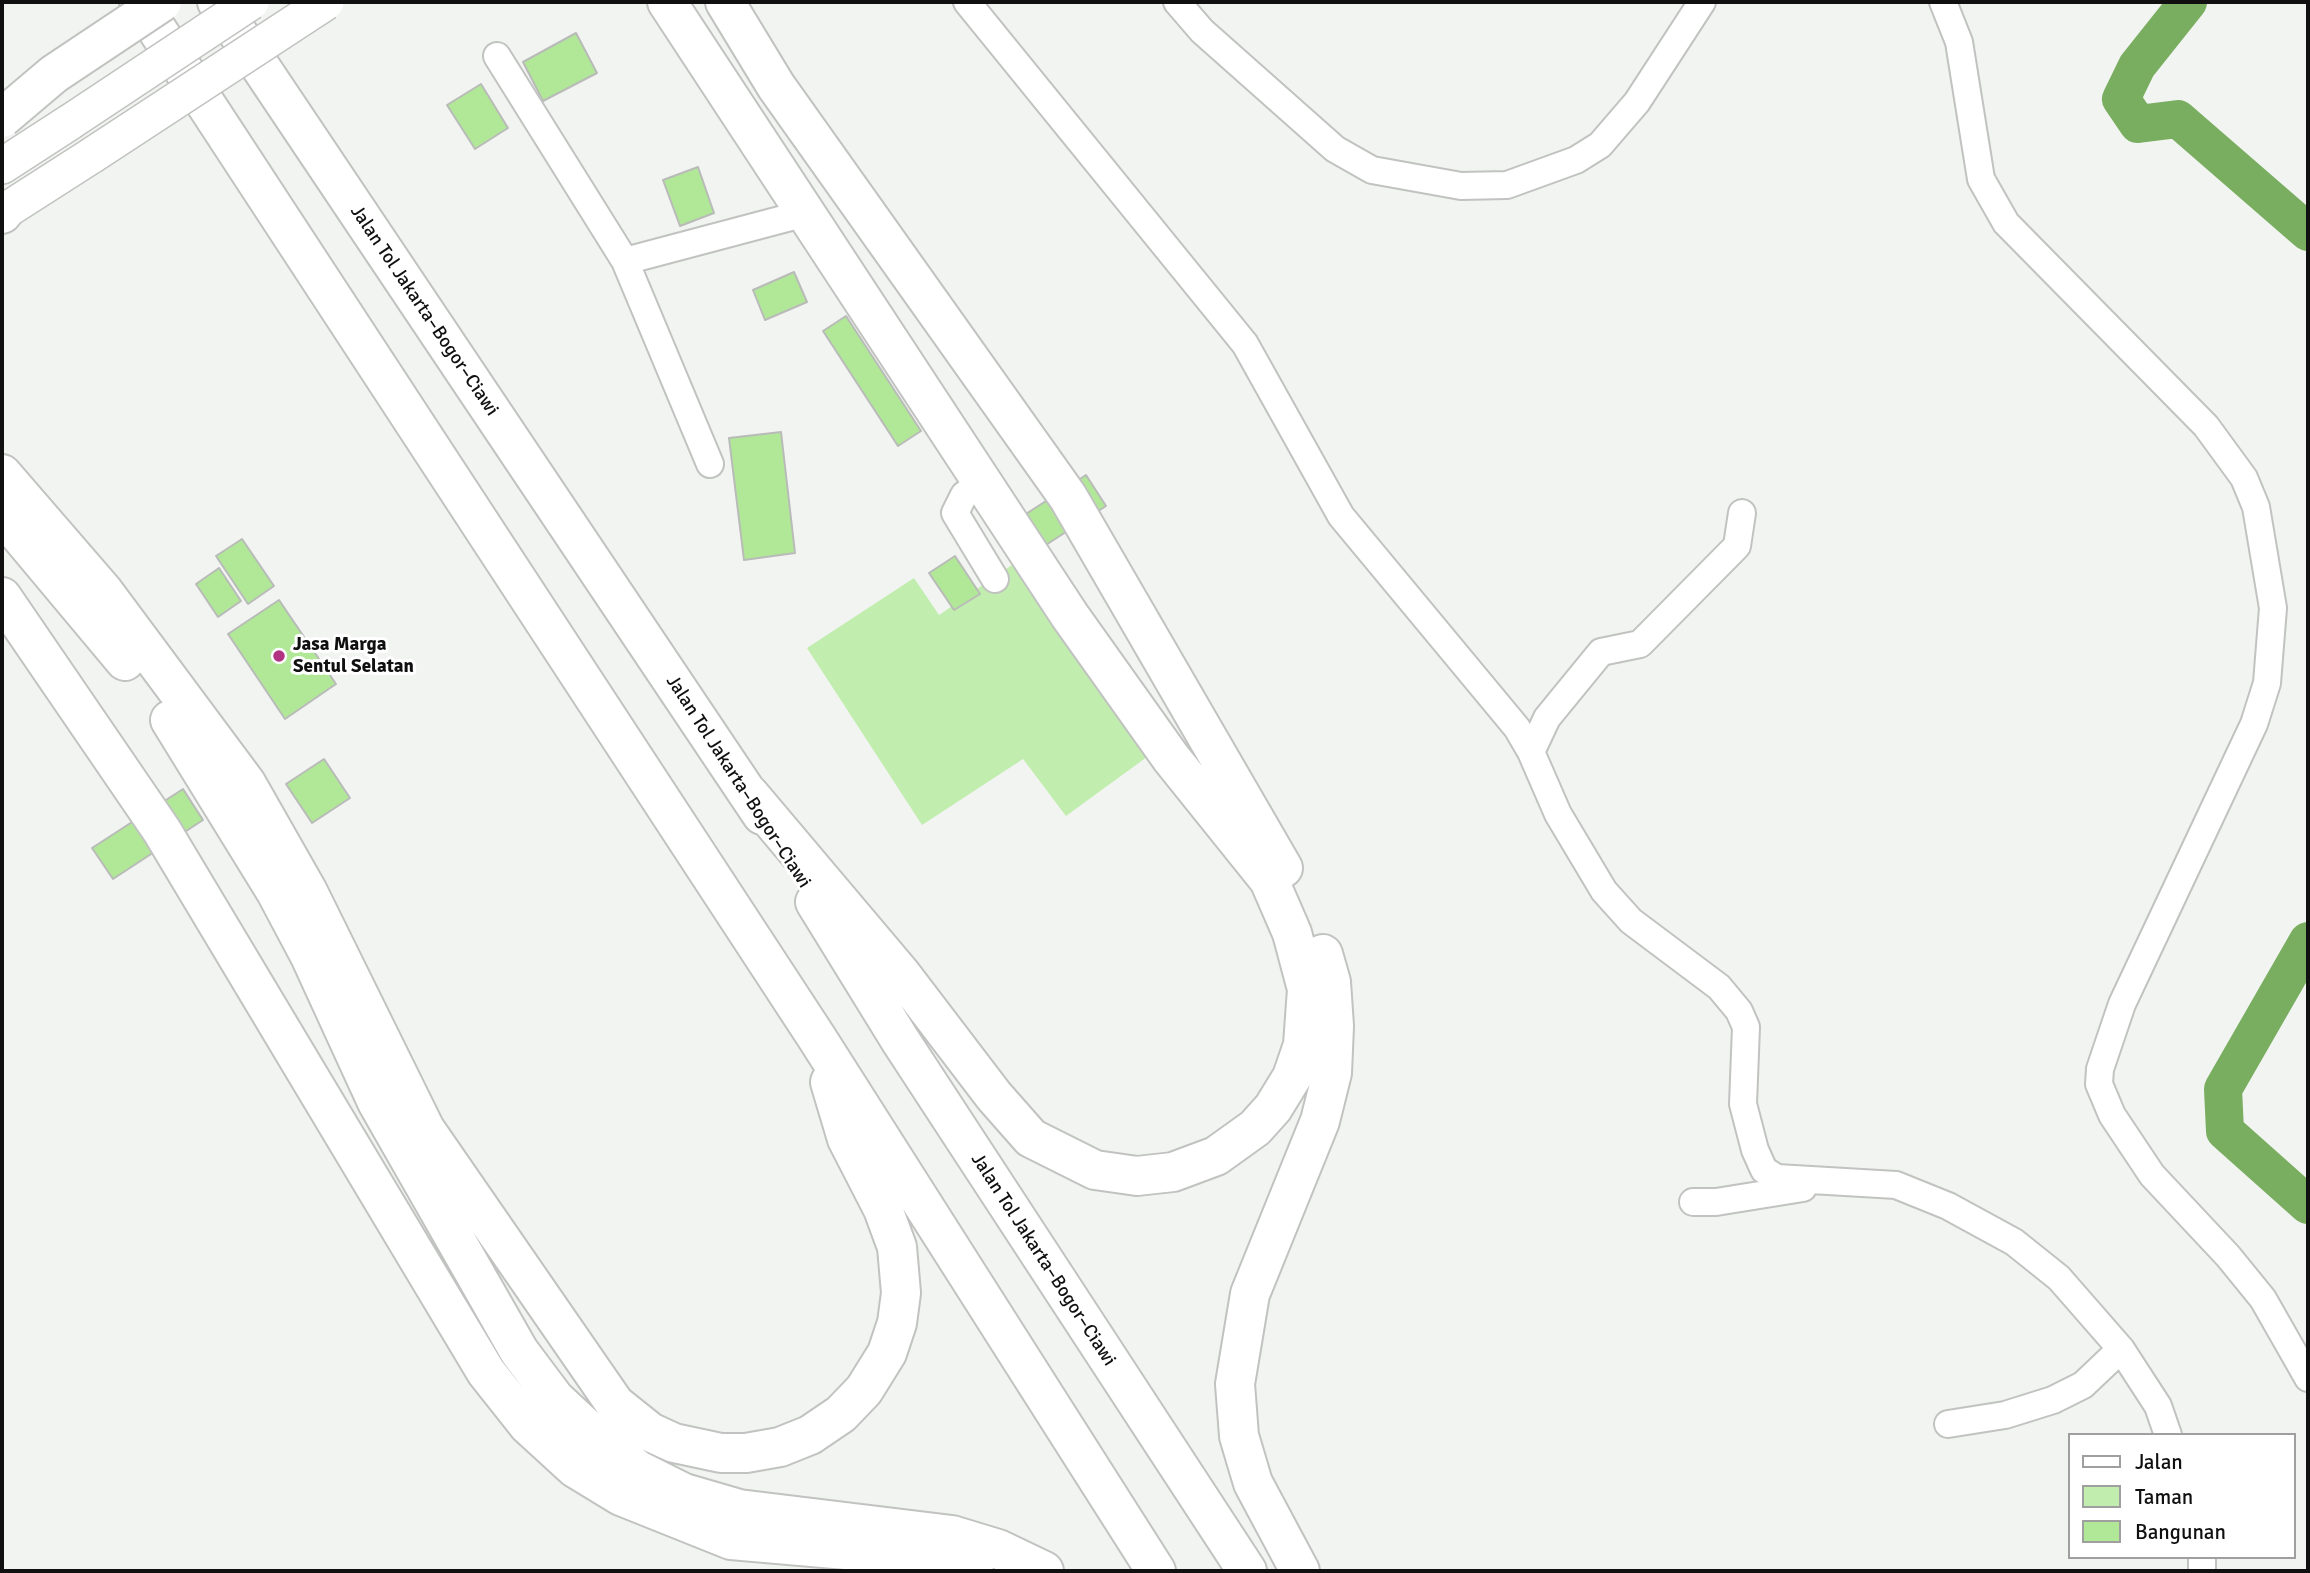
<!DOCTYPE html>
<meta charset="utf-8">
<style>
body{margin:0}
#map{position:relative;width:2310px;height:1573px;overflow:hidden;background:#f2f4f1;font-family:Signika,sans-serif}
canvas{display:block}
.frame{position:absolute;inset:0;border:4px solid #0f100f;pointer-events:none}
.legend{position:absolute;left:2068px;top:1433px;width:228px;height:126px;box-sizing:border-box;background:#fff;border:2px solid #9f9f9f;margin:0;padding:9px 12px;list-style:none;font-size:21px;color:#0f100f}
.legend li{display:flex;align-items:center;gap:14px;height:35px}
.legend b{width:35px;border:2px solid #9f9f9f}
</style>
<div id="map">
<canvas width="2310" height="1573"></canvas>
<div class="frame"></div>
<ul class="legend">
<li><b style="height:9px;background:#fff"></b>Jalan</li>
<li><b style="height:19px;background:#c1edae"></b>Taman</li>
<li><b style="height:19px;background:#b1e898"></b>Bangunan</li>
</ul>
</div>
<script>
const ctx = document.querySelector('canvas').getContext('2d');
ctx.lineJoin = 'round';
function fill(path, color) { ctx.fillStyle = color; ctx.fill(path, 'evenodd'); }
const toPath = rows => new Path2D(rows.map(r => 'M' + r).join(''));
function strokePath(path, color, width, dash) { ctx.strokeStyle = color; ctx.lineWidth = width; ctx.lineCap = dash ? 'butt' : 'round'; ctx.setLineDash(dash || []); ctx.stroke(path); }
function drawText(font, color, halo, rows, align = 'center') {
  ctx.font = font + ' Signika,sans-serif'; ctx.lineWidth = 6; ctx.setLineDash([]); ctx.textBaseline = 'middle'; ctx.strokeStyle = halo; ctx.fillStyle = color; for (const [text, x, y, turn = 0] of rows) {
    ctx.save(); ctx.translate(x, y); ctx.rotate((+turn || 0) * Math.PI / 180); ctx.textAlign = isNaN(turn) ? turn : align; if (halo) ctx.strokeText(text, 0, 0); ctx.fillText(text, 0, 0); ctx.restore();
  }
}
const green = toPath([
 [1028,554,1162,746,1066,816,1023,759,922,825,807,648,914,578,939,615]
]);
const river = toPath([
 [2188,2,2137,66,2121,99,2138,124,2178,119,2308,232],
 [2308,941,2223,1089,2225,1131,2308,1205]
]);
const building = toPath([
 [576,33,597,73,543,101,523,62,576,33],
 [481,84,508,128,475,149,447,105,481,84],
 [698,167,714,213,680,226,663,180,698,167],
 [794,272,807,302,765,320,753,290,794,272],
 [846,316,921,431,898,446,823,331,846,316],
 [781,432,795,553,744,560,729,438,781,432],
 [1086,475,1106,506,1015,565,995,534,1086,475],
 [242,539,274,586,248,604,216,556,242,539],
 [955,556,980,594,954,610,929,573,955,556],
 [219,568,241,601,218,617,196,584,219,568],
 [279,600,336,684,285,719,228,634,279,600],
 [324,759,350,798,312,823,286,784,324,759],
 [183,789,203,820,113,879,92,848,183,789]
]);
const minor = toPath([
 [967,2,1245,344,1341,516,1517,728,1531,752,1558,814,1604,891,1631,921,1719,987,1739,1011,1746,1027,1743,1104,1755,1150,1764,1170,1777,1178,1896,1185,1948,1206,2014,1242,2059,1278,2121,1349,2158,1406,2168,1435],
 [1177,2,1202,31,1335,149,1372,170,1461,186,1507,185,1576,160,1600,145,1637,102,1702,2],
 [1943,2,1959,42,1981,179,2006,223,2206,426,2244,478,2256,507,2273,608,2267,683,2254,724,2122,1004,2100,1069,2099,1084,2112,1115,2152,1175,2228,1256,2263,1299,2308,1378],
 [497,56,625,261,710,464],
 [625,261,806,213],
 [981,482,964,495,955,513,995,579],
 [1531,752,1547,718,1601,652,1640,644,1737,546,1742,513],
 [1693,1202,1716,1202,1803,1188],
 [1948,1424,2005,1415,2053,1400,2083,1385,2121,1349],
 [2202,1571,2202,1557]
]);
const major = toPath([
 [2,166,70,122],
 [2,213,91,156]
]);
const highway = toPath([
 [139,2,817,1038,1156,1571],
 [217,2,762,815],
 [667,2,1070,616,1171,758,1269,880,1292,933,1307,989,1303,1045,1292,1077,1273,1108,1255,1128,1216,1156,1173,1172,1137,1176,1095,1170,1031,1138,994,1096,901,974,749,794],
 [725,2,776,86,1068,497,1283,868],
 [2,214,5,210],
 [2,474,104,592,246,783,308,892,425,1129,615,1404,650,1432,674,1443,721,1453,746,1453,780,1447,810,1435,841,1414,864,1390,887,1353,897,1323,901,1293,897,1247,883,1209,847,1139,830,1082],
 [2,514,125,661],
 [2,597,162,831,486,1372,528,1425,575,1468,621,1496,731,1540,903,1555,956,1564,974,1571],
 [170,720,276,892,310,956,377,1102,519,1351,555,1399,598,1439,638,1470,684,1493,739,1509,952,1535,998,1549,1044,1571],
 [815,902,900,1040,1247,1571],
 [1300,1571,1253,1483,1239,1436,1235,1384,1250,1294,1320,1121,1332,1073,1334,1026,1331,982,1323,954]
]);
const majorBridge = toPath([
 [70,122,251,2],
 [91,156,326,2]
]);
const highwayBridge = toPath([
 [2,118,54,74,162,2]
]);
const markers = [
 [279,656,7,"#b13382"]
];
const streetNames = [
 ["Jalan Tol Jakarta–Bogor–Ciawi",424,311,56],
 ["Jalan Tol Jakarta–Bogor–Ciawi",738,782,57],
 ["Jalan Tol Jakarta–Bogor–Ciawi",1043,1260,57]
];
const poiNames = [
 ["Jasa Marga",293,645],
 ["Sentul Selatan",293,667]
];
fill(green, '#c1edae');
strokePath(river, '#79ae61', 38);
fill(building, '#b1e898');
strokePath(building, '#b9bbb8', 2);
strokePath(minor, '#c1c3c0', 30);
strokePath(major, '#c1c3c0', 38);
strokePath(highway, '#c1c3c0', 42);
strokePath(minor, '#fff', 26);
strokePath(major, '#fff', 35);
strokePath(highway, '#fff', 38);
strokePath(majorBridge, '#c1c3c0', 38, []);
strokePath(highwayBridge, '#c1c3c0', 42, []);
strokePath(majorBridge, '#fff', 35);
strokePath(highwayBridge, '#fff', 38);
for (const [x, y, r, color] of markers) { const dot = new Path2D(); dot.arc(x, y, r, 0, 2 * Math.PI); ctx.fillStyle = color; ctx.fill(dot); strokePath(dot, '#fff', 2.5); }
drawText('19px', '#0f100f', '#fff', streetNames);
drawText('bold 19px', '#0f100f', '#fff', poiNames, 'left');
</script>
